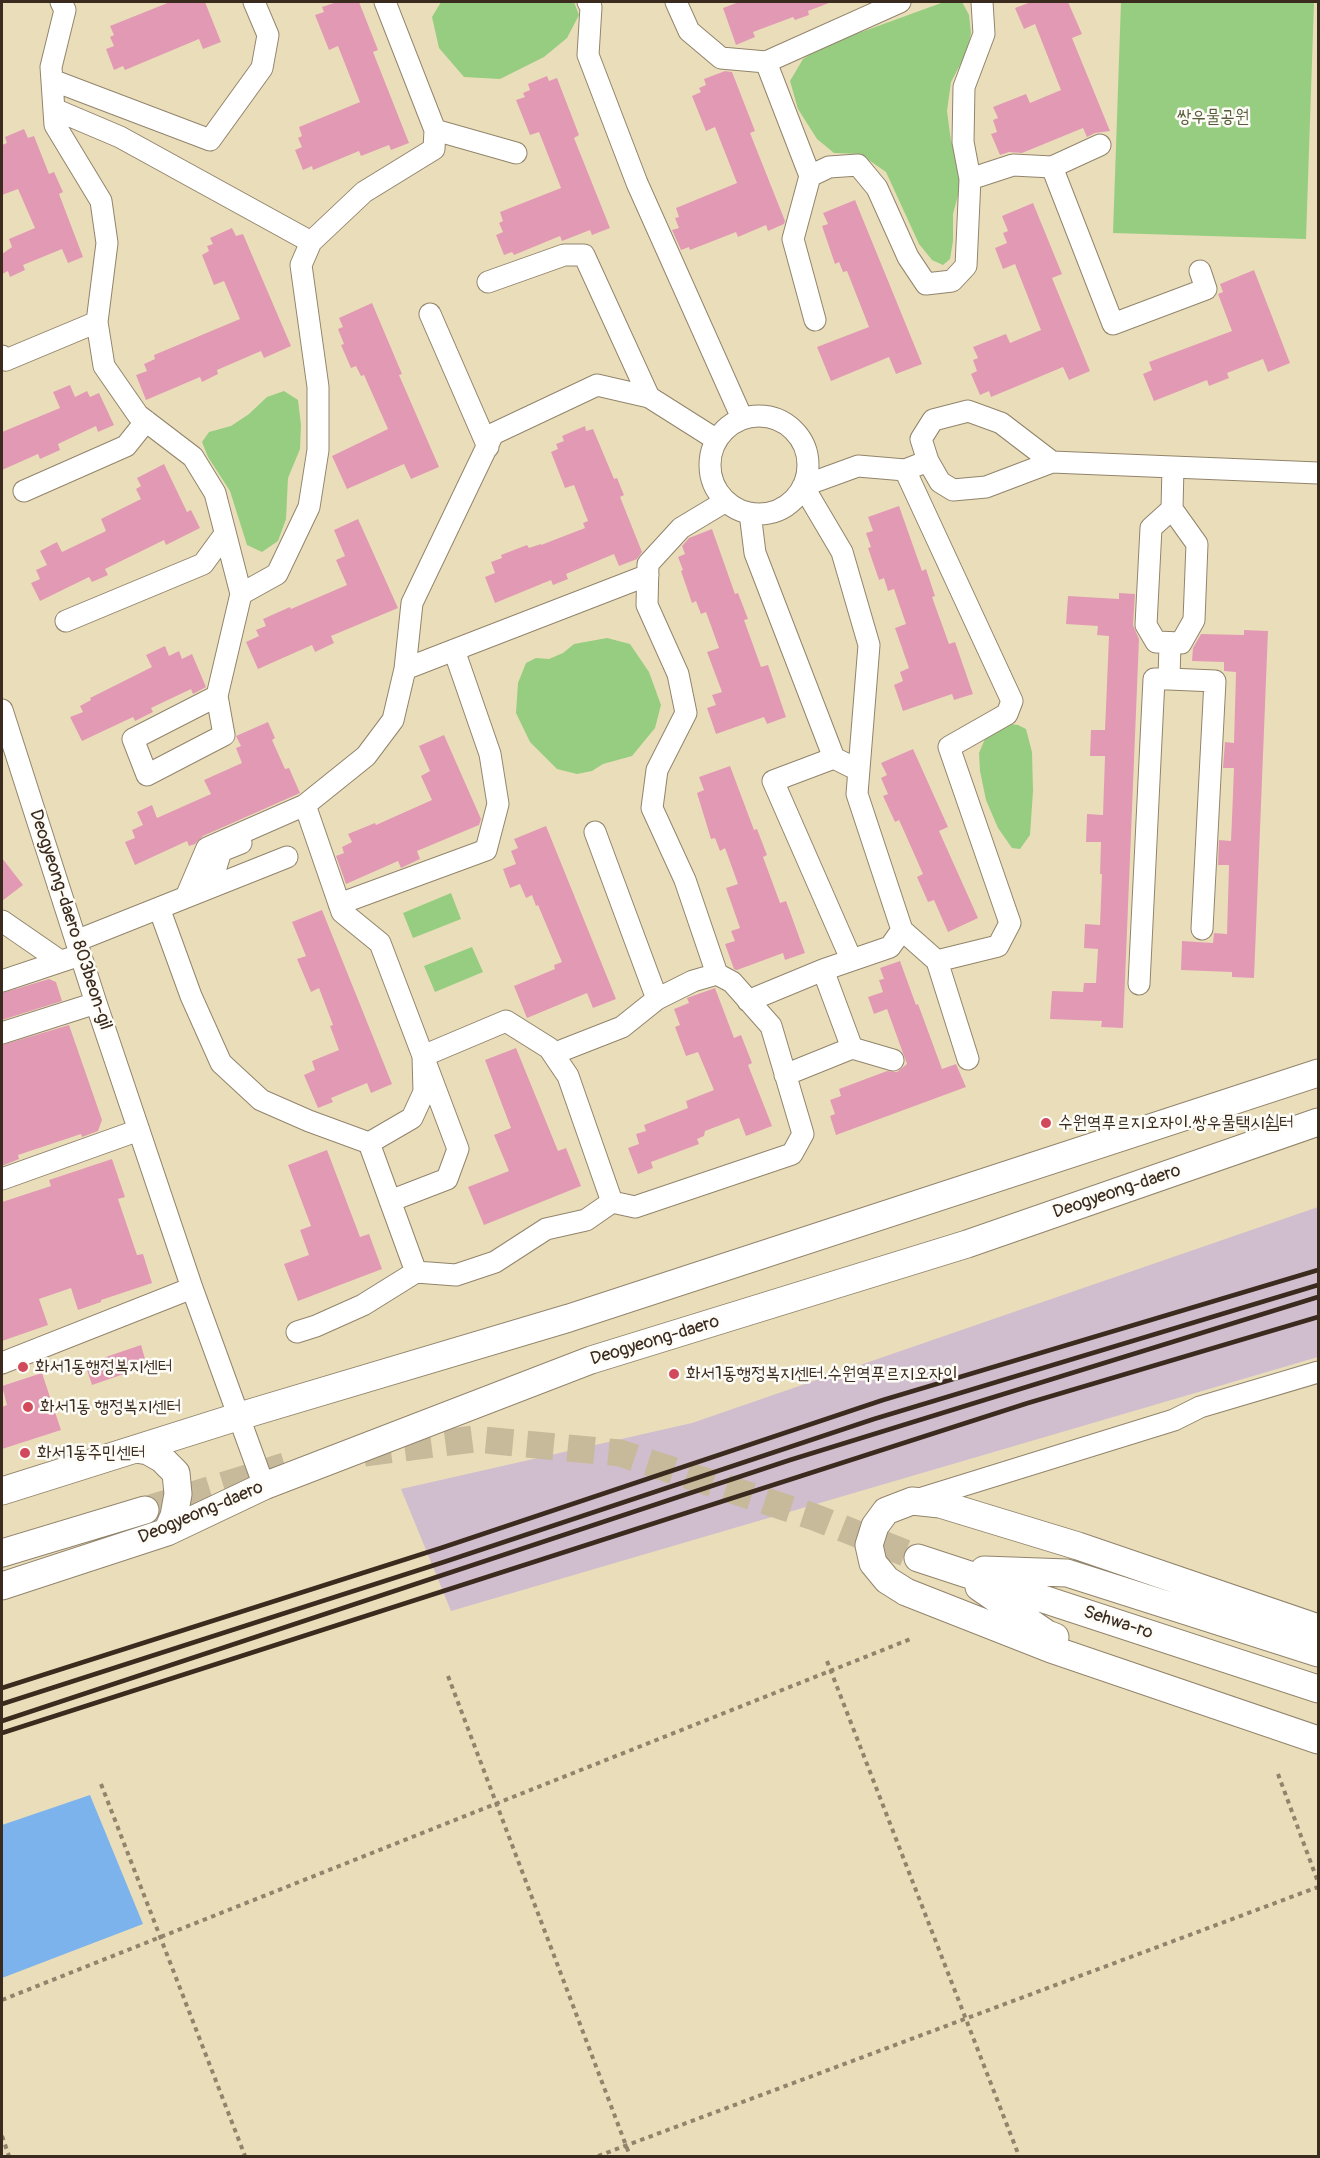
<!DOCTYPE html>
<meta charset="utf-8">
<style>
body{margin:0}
#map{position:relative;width:1320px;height:2158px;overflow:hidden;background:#eadeba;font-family:Pangolin,sans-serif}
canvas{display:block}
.frame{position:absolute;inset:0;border:3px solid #3b2a1e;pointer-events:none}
</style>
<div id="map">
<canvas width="1320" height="2158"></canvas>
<div class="frame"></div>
</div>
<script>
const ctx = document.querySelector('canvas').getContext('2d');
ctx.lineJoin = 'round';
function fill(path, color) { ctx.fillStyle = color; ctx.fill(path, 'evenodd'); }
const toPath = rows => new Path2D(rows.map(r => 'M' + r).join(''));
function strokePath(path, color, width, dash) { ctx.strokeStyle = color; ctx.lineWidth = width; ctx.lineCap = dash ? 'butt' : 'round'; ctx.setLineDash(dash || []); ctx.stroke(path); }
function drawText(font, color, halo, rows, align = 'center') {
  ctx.font = font + ' Pangolin,"Poor Story",sans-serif'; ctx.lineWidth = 5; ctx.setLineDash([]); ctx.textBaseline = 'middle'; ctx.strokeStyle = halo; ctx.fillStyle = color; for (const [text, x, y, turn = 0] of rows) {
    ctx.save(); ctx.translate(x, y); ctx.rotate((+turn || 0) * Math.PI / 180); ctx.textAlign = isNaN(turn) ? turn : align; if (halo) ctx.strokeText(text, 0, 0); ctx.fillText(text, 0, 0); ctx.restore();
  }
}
const industrial = toPath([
 [1318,1207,1318,1357,451,1611,401,1489,692,1423]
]);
const green = toPath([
 [441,2,574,2,579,15,567,38,544,57,500,79,464,77,439,48,432,17],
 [944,2,962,2,969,15,971,33,967,52,951,82,947,111,951,141,961,161,961,184,953,214,953,241,950,259,943,265,932,260,919,244,886,172,860,154,834,153,817,139,798,109,790,81,803,59,823,46],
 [1121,2,1314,2,1306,239,1113,233],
 [284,391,298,400,301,425,300,449,288,478,286,519,278,541,262,552,247,545,230,491,208,457,202,442,209,432,231,426,249,414,267,397],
 [607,638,630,644,649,672,661,705,655,728,632,756,603,764,592,771,577,774,557,769,530,742,516,713,518,683,526,663,536,658,549,659,563,653,574,644],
 [1005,723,1018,725,1026,729,1032,752,1033,791,1030,835,1020,849,1012,848,998,828,986,800,980,771,979,753,987,734],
 [451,893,461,919,413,938,403,913],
 [472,947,483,972,435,992,424,966]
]);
const water = toPath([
 [90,1795,143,1924,2,1978,2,1825]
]);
const building = toPath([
 [170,2,205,2,221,42,203,49,199,39,125,70,123,66,114,70,106,49,114,46,110,37,114,35,110,26],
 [337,2,359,2,378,50,373,52,409,143,391,150,389,145,361,156,359,151,313,170,312,166,303,170,295,150,302,147,298,138,302,136,299,127,360,102,338,46,329,50,315,15,324,12,322,7],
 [739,2,829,2,829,3,808,11,809,15,795,20,793,17,753,32,755,37,736,45,723,8],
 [1031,2,1068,2,1082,34,1072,38,1110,131,1095,133,1087,137,1083,128,1022,153,1009,152,1000,155,991,134,997,132,993,120,998,118,993,107,1026,94,1030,103,1061,90,1035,24,1024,29,1015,8],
 [725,71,732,72,755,131,750,133,785,221,784,224,768,231,766,225,738,237,736,232,690,250,689,247,681,250,672,230,679,228,675,218,679,217,676,208,737,183,715,127,706,131,692,96,701,92,699,88,706,85,704,79],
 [547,76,549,81,557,78,579,135,574,138,610,228,592,235,590,230,562,241,560,236,514,255,512,252,504,255,496,235,503,232,499,223,503,221,500,212,561,188,539,132,530,135,516,100,525,97,523,93,530,90,528,84],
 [24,129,28,138,34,136,49,174,54,172,63,192,59,194,83,257,68,263,62,249,23,265,25,270,10,277,8,271,2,274,2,254,12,247,9,239,35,228,18,189,2,195,2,145,7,143,5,137],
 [855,200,922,364,896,374,889,357,831,381,817,347,869,327,847,271,843,272,839,262,835,264,822,226,828,224,823,213],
 [1033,203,1062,274,1052,278,1090,371,1069,380,1063,367,991,397,989,391,980,395,971,374,977,371,973,360,978,358,973,347,1006,334,1010,343,1041,330,1015,264,1003,269,995,248,1007,243,1003,233,1008,231,1002,216],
 [232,228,236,236,243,234,291,346,264,358,261,351,217,370,218,374,202,382,200,377,146,400,136,375,147,371,144,364,155,359,154,355,240,319,224,281,214,285,202,255,209,251,207,246,213,244,210,238],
 [1254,270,1290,363,1268,372,1263,359,1227,373,1229,378,1209,386,1207,380,1154,401,1143,374,1152,370,1149,362,1232,331,1218,294,1223,292,1220,284],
 [372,303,402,374,399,375,439,467,411,479,404,464,347,489,332,456,388,429,364,375,361,376,356,366,351,368,341,345,344,344,338,329,343,327,339,318],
 [70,385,75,397,87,391,90,397,99,393,114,425,98,432,96,426,58,444,60,450,40,459,38,454,2,470,2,432,60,408,53,392],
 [585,426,586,431,593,429,614,479,617,478,624,495,620,497,642,552,637,559,619,566,614,554,566,574,568,579,553,585,551,580,495,603,485,577,495,573,491,562,502,558,501,555,527,545,529,548,541,544,541,545,585,528,583,523,588,521,574,485,565,488,551,452,558,449,556,444,564,441,562,436],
 [164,464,187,512,191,510,200,528,166,545,164,540,105,569,108,575,92,582,89,577,40,601,31,583,40,579,36,570,47,565,40,551,57,542,62,552,106,531,101,519,141,499,136,489,141,486,137,478],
 [899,506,922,571,926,569,935,596,932,597,949,644,955,642,973,694,954,700,952,694,903,711,894,685,903,681,900,672,909,668,895,628,906,624,894,589,888,591,884,578,879,580,868,548,871,547,866,533,873,531,868,517],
 [358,519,398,608,331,636,334,643,315,652,312,645,258,669,246,642,259,636,256,630,266,626,263,619,290,607,291,609,347,585,336,560,345,556,334,530],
 [712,529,735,594,738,593,748,619,744,620,761,667,768,665,786,717,767,724,764,717,716,734,707,708,716,705,712,695,722,692,707,652,719,648,706,612,701,614,696,601,692,603,681,571,683,570,678,557,685,554,682,546,689,538],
 [1119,593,1135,594,1133,625,1139,639,1123,1028,1101,1027,1102,1021,1050,1019,1052,991,1083,992,1084,983,1096,983,1098,949,1084,948,1085,924,1100,925,1102,874,1100,874,1101,842,1086,842,1087,814,1103,815,1105,756,1090,756,1091,730,1105,730,1109,636,1097,635,1098,626,1066,624,1068,596,1119,599],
 [1244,630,1268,631,1254,978,1232,977,1232,972,1181,970,1182,941,1213,943,1214,933,1227,934,1229,865,1218,865,1219,840,1231,841,1232,818,1234,768,1223,768,1225,742,1234,743,1236,672,1224,671,1224,662,1192,661,1193,648,1201,634,1244,635],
 [165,646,169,656,179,651,182,659,192,654,206,687,193,694,191,689,151,708,153,712,135,721,133,717,82,741,70,717,83,712,80,706,91,700,90,698,152,667,146,655],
 [268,722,275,738,272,740,285,769,289,768,300,793,203,836,195,844,189,846,187,841,135,865,125,842,135,838,132,830,143,825,137,812,152,805,157,818,211,794,204,780,242,763,236,748,241,746,236,736],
 [444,735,481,819,479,825,417,851,420,859,401,868,398,861,346,884,336,856,344,853,342,847,352,842,348,834,375,823,376,825,432,800,421,776,430,771,419,746],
 [913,749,948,827,939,831,978,918,948,932,934,900,928,902,917,877,923,874,904,831,899,820,895,822,883,796,888,794,881,778,887,775,881,763],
 [730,766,754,830,757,829,767,855,763,857,780,903,786,901,805,953,785,960,783,953,737,970,734,969,725,944,735,941,731,931,740,928,726,888,738,884,725,848,720,851,715,838,711,839,697,793,704,790,699,777],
 [546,826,616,999,593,1008,587,993,527,1018,514,986,555,969,554,965,562,962,538,905,536,906,532,895,526,898,520,884,510,888,503,869,516,864,511,851,518,848,514,839],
 [2,858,23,885,2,901],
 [322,910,392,1084,371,1093,367,1083,331,1098,333,1102,318,1108,304,1075,315,1070,312,1061,339,1050,330,1026,333,1025,319,988,311,992,297,959,306,956,292,922],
 [900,961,916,1005,918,1004,942,1069,956,1064,966,1087,836,1135,830,1116,835,1114,830,1100,841,1096,839,1089,887,1071,897,1072,907,1064,887,1009,874,1014,868,997,883,992,879,980,884,979,880,968],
 [49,979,56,982,62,1001,2,1020,2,993],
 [715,988,734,1038,741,1035,752,1063,748,1065,772,1126,746,1136,739,1118,705,1131,704,1136,697,1139,699,1144,651,1162,653,1168,638,1174,628,1148,639,1144,636,1134,646,1131,644,1125,688,1108,686,1101,714,1090,698,1052,686,1056,675,1027,680,1025,674,1009,689,1003,687,998],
 [69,1025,102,1120,98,1131,82,1137,81,1134,18,1155,19,1159,2,1166,2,1045],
 [516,1048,558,1151,566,1148,581,1186,484,1225,468,1187,509,1171,494,1135,511,1128,485,1060],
 [327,1150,360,1237,369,1234,382,1269,298,1301,284,1264,309,1255,300,1230,311,1226,288,1165],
 [112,1159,125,1197,118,1199,137,1255,143,1254,152,1283,101,1300,101,1302,78,1310,71,1288,39,1299,48,1325,2,1341,2,1202,51,1186,49,1180],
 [141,1345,147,1366,92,1385,85,1364],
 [42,1373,61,1430,2,1449,2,1407,7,1405,2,1386]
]);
const majorTunnel = toPath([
 [364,1453,474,1439,620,1453,814,1517,918,1558],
 [145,1510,285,1466]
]);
const path = toPath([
 [827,1661,1019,2156],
 [448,1676,630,2156],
 [1278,1774,1318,1882],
 [101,1784,245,2156],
 [2,2000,913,1638],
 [2,2136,9,2156],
 [598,2156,1318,1887]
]);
const minor = toPath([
 [61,2,65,10,51,67,55,125,101,201,107,243,97,322,104,366,138,415,193,457,215,493,241,594],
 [588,2,591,7,588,55,637,183,742,418],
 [676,2,689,31,721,58,766,62,810,176],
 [766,62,900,2],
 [52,80,210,140,262,68,268,35,254,2],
 [54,109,120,137,311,242],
 [435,130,516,153],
 [1100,145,1052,167,1113,324,1206,289,1200,271],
 [970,179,963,142,964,87,984,34,982,2],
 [488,282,564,255,584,255,649,397],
 [430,314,488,447],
 [815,320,793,239,810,176,829,167,858,165,877,188,908,257,926,284,952,281,966,266,970,179,1013,165,1052,167],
 [2,356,6,360,97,322],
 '710 465a49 49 0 1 1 98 0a49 49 0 1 1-98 0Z',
 [928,461,905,470,1012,701,1007,714,949,747,1010,923,998,946,937,961,968,1059],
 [1052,462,1001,423,968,411,933,420,921,439,928,461,940,482,953,490,986,487,1052,462,1318,473],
 [905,470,858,466,803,486,842,552,869,645,857,794,902,930,937,961],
 [24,491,126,446,146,421],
 [1172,509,1151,528,1146,625,1156,642,1181,643,1194,620,1197,544,1172,509,1173,467],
 [750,513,755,553,834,758],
 [66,621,203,564,225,534],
 [405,669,648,575],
 [1169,679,1215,681,1202,929],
 [217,696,133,739,147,775,224,735,217,696,241,594,277,574,309,507,318,450,318,387,301,265,311,242,364,192,434,149,435,130,385,2],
 [2,710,96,1003,192,1288,264,1486],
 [210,887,221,851,241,843],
 [186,897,207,848,305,805],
 [339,904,486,850,498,804,490,754,454,650],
 [159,908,191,996,221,1063,261,1100,309,1121,369,1143],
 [2,921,60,961],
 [76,941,287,857],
 [851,959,773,781,834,758,858,770],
 [717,974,685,880,652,808,657,770,686,713,678,674,647,605,648,564,681,528,726,501],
 [2,981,80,955],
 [1139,984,1154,679,1169,679,1170,643],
 [748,1001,823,970],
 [2,1033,96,1003],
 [852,1048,823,970,890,947,902,930],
 [553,1054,622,1027,657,999,595,832],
 [785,1075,852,1048,893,1060],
 [2,1179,139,1130],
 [390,1201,447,1179,458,1149,423,1056,506,1021,549,1048,568,1076,612,1202,635,1207,792,1154,803,1134,771,1026,732,982,717,974,693,981,657,999],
 [416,1272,369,1143,412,1118,424,1092,423,1056,380,943,342,912,305,805,366,756,393,720,405,669,412,603,493,434,597,385,649,397,717,440],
 [297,1332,316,1326,363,1305,416,1272,456,1275,495,1262,546,1229,586,1220,612,1202],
 [2,1363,192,1288],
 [916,1500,1174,1420,1200,1407,1318,1372]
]);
const major = toPath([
 [136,1449,148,1451,162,1459,176,1473,178,1494,174,1516,167,1532],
 [2,1491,240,1416,569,1318,1318,1073],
 [2,1553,145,1510],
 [918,1558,1318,1689],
 [984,1570,1067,1573,1318,1653],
 [2,1586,167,1532,264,1486,591,1360,967,1244,1318,1122],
 [979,1587,1047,1634,1055,1637],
 [1318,1628,1078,1546,940,1504,912,1501,886,1511,875,1526,869,1545,873,1563,887,1580,906,1592,1051,1649,1318,1740]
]);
const rail = toPath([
 [2,1688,441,1548,883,1400,1318,1270],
 [2,1704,447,1561,874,1419,1318,1285],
 [2,1721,790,1460,1318,1297],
 [2,1733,1028,1403,1318,1317]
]);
const markers = [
 [1046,1123,6,"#d1495b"],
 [23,1367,6,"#d1495b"],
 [674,1374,6,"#d1495b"],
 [28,1407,6,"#d1495b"],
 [25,1453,6,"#d1495b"]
];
const parkNames = [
 ["쌍우물공원",1213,117]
];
const streetNames = [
 ["Deogyeong-daero 803beon-gil",70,920,72],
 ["Deogyeong-daero",1117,1192,-19],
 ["Deogyeong-daero",655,1341,-17],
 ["Deogyeong-daero",201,1513,-23],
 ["Sehwa-ro",1118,1623,18]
];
const poiNames = [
 ["수원역푸르지오자이.쌍우물택시쉼터",1058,1123],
 ["화서1동행정복지센터",35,1367],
 ["화서1동행정복지센터.수원역푸르지오자이",686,1374],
 ["화서1동 행정복지센터",40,1407],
 ["화서1동주민센터",37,1453]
];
fill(industrial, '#d0bdce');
fill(green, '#96cd80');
fill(water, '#7db3ec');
fill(building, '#e29ab4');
strokePath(majorTunnel, '#c7ba9b', 27, [27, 14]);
strokePath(minor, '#92846c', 23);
strokePath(major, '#92846c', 29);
strokePath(path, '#92846c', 4, [4.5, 4.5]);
strokePath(minor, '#fff', 21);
strokePath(major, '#fff', 27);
strokePath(rail, '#3b2a1e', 4.5);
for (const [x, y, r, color] of markers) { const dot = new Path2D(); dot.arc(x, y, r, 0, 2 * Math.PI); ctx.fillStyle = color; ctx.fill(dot); strokePath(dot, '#fdfcf7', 2); }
drawText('18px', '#565b3b', '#fdfcf7', parkNames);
drawText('18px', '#3b2a1e', '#fdfcf7', streetNames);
drawText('18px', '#3b2a1e', '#fdfcf7', poiNames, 'left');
</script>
